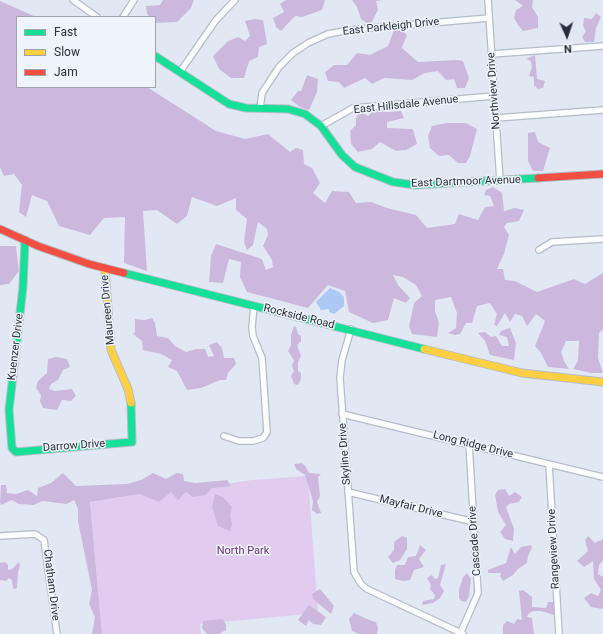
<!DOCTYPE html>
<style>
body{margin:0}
#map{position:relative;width:603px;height:634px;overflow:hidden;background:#e1e8f4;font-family:Roboto,sans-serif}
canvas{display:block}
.legend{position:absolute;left:16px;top:16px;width:140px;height:72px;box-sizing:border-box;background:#eff4fa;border:1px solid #9fa5ae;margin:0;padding:5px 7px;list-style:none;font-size:12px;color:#272f3c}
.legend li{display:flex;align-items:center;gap:8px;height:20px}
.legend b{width:20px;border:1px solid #9fa5ae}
.north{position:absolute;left:547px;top:16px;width:40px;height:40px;-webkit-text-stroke:3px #eff4fa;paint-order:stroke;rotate:177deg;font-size:11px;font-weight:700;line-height:16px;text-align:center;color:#272f3c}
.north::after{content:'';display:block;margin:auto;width:14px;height:18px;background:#272f3c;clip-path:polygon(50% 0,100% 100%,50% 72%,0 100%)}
</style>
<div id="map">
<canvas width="603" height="634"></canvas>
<ul class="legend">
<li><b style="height:5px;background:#16e098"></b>Fast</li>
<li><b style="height:5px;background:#ffcf43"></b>Slow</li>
<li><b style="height:5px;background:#f24e42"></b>Jam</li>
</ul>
<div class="north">N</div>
</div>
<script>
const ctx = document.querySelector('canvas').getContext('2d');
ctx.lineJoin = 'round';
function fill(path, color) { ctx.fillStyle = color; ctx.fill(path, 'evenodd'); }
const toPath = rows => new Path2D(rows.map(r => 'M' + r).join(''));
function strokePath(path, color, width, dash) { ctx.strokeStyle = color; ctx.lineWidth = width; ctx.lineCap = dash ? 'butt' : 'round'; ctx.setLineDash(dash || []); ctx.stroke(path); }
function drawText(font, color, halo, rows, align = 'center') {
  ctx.font = font + ' Roboto,sans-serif'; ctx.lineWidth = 3; ctx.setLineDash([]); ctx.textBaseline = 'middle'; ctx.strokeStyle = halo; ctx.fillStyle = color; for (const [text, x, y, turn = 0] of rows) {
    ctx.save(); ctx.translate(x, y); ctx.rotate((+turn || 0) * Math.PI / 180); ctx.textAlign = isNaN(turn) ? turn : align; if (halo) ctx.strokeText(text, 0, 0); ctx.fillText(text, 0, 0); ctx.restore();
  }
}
const green = toPath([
 [308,476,318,613,200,624,201,634,102,634,90,502,140,494,149,497,162,493,252,480]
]);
const forest = toPath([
 [163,0,194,0,191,8,177,22,155,23,155,17,149,17,147,13,146,6,160,5],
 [286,0,325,0,322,10,302,17,295,16,281,31,276,27,273,18,284,12,280,4],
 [352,0,383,0,376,1,378,10,370,25,361,19,357,7],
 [515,0,533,0,532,7,538,17,538,28,523,31,518,25,514,18,516,10,523,6],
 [0,1,36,17,17,17,17,87,147,87,216,131,245,139,268,134,290,152,296,148,303,150,304,164,312,168,320,183,313,193,325,203,332,191,349,192,356,203,371,202,387,208,416,215,427,228,455,224,459,214,478,220,485,207,494,206,490,196,484,195,486,190,493,187,502,193,504,211,515,208,524,210,519,221,507,223,504,227,509,235,504,254,497,269,503,269,505,280,515,281,537,292,574,279,585,284,603,273,603,329,599,333,598,358,603,373,591,373,573,369,578,361,579,341,566,341,561,352,564,361,569,369,548,367,541,353,535,346,545,321,536,314,527,326,522,316,515,314,510,322,505,313,497,326,494,325,497,314,490,303,477,306,472,323,466,323,460,334,455,335,448,333,456,328,457,313,451,297,435,300,435,311,439,323,437,337,412,334,409,326,414,303,422,296,416,285,403,277,393,275,398,285,410,298,406,303,394,298,388,320,373,323,349,312,345,291,328,285,308,308,247,292,240,277,241,262,229,259,223,283,209,282,211,256,216,244,262,259,266,270,273,267,272,260,263,246,268,235,267,229,258,222,253,245,247,250,244,242,247,219,236,210,236,198,217,206,192,197,187,216,177,224,157,210,143,211,147,271,124,263,125,217,104,218,90,235,59,226,47,201,32,195,26,217,19,212,22,185,14,174,4,176,0,167],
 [596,13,601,17,596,28,594,42,585,42,582,37,586,31,583,26,584,18,592,19],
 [255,19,263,20,267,44,259,47,258,57,249,61,244,78,231,78,219,69,213,56,228,41,238,37,245,41,250,36,245,21],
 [394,30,401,30,407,35,402,48,418,62,456,60,463,61,469,78,465,88,457,88,454,79,446,80,438,71,425,73,412,80,384,78,372,84,365,78,344,88,339,82,328,81,325,72,334,65,347,65,357,53,370,55,388,46],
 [535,55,537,79,545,81,543,88,538,89,534,85,534,77,529,76,532,67,531,61,526,59],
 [307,75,318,79,317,92,309,110,300,107,291,100,298,91,301,91],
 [374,110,388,112,401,111,404,118,387,122,387,128,413,129,417,144,406,150,396,151,380,142,372,149,358,152,351,144,350,131,356,125,356,118,360,111,368,116],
 [447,123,466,123,477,129,470,156,466,163,458,163,449,155,439,156,430,148,428,136,432,126],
 [535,132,538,142,550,148,543,171,533,171,528,161,528,133],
 [0,246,16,246,19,271,9,284,0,285],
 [152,318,155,323,157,336,168,338,175,346,186,352,196,349,205,349,208,357,214,356,209,345,217,342,222,348,224,358,234,358,236,364,228,373,226,380,220,380,201,388,187,390,177,371,168,367,172,360,161,354,143,350,142,341,133,334,135,332,135,319,145,320],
 [294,326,296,327,298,334,301,336,301,341,297,345,301,356,298,362,298,371,301,373,301,379,298,385,294,384,291,376,294,371,292,366,294,360,288,351,291,345,291,335],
 [510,328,516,343,514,360,490,355,485,341,478,333,485,332,491,337,496,336,502,346,509,346,507,337,499,335,501,331],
 [56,357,67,359,70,367,63,370,58,380,51,384,49,389,55,391,72,389,76,396,71,401,62,400,57,410,43,408,40,401,41,395,36,388,38,381,47,373,48,359],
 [302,463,306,467,309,473,321,474,318,477,320,496,317,502,321,513,317,514,312,510,313,501,305,475,296,469,294,464],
 [63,473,76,486,127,484,141,480,153,473,166,479,177,473,183,474,184,481,195,483,227,480,231,486,212,488,205,495,193,497,186,492,178,500,171,492,159,502,140,494,90,502,102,634,92,634,95,617,89,604,92,590,78,521,78,509,74,500,67,504,42,501,34,505,19,504,12,500,1,505,0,502,1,485,6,485,7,493,16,494,28,490,37,496,38,488,51,483],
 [505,489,509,496,515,492,522,497,519,502,509,504,506,507,514,529,513,541,505,539,500,532,506,525,498,512,495,495,498,490],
 [215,494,223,497,232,507,230,515,232,525,230,531,218,526,212,507],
 [402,536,407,538,407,549,400,560,393,563,388,557,394,550,394,542],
 [588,536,595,543,603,539,603,560,599,565,598,574,603,577,603,609,591,607,584,598,591,593,598,596,601,590,594,579,593,561,584,567,577,561,588,551,585,540],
 [420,545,426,550,419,559,424,567,414,570,410,580,404,581,395,579,395,570,397,565,405,565,408,557,416,556],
 [531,545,532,548,528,556,527,563,518,569,513,575,503,581,500,576,501,573,488,573,488,570,506,563,511,547,515,554,521,547],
 [5,562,8,565,8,570,12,569,19,562,20,566,18,572,17,588,13,589,12,580,9,578,6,581,0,580,0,563],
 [446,564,440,585,444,591,440,598,433,603,422,605,423,601,434,599,435,595,430,589,431,585,427,578,432,575,435,579,438,578,441,565],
 [467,573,471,579,469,596,466,602,461,601,459,598,459,590,463,577],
 [320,589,334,606,331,614,313,599,312,594],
 [523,590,532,597,532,607,546,608,548,602,554,602,557,612,554,615,541,611,533,611,528,614,527,617,532,618,534,634,503,634,503,625,507,621,514,624,517,619,522,620,519,591],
 [309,605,326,617,321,625,313,624,309,620,306,626,298,620],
 [354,613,369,620,376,622,378,628,377,634,360,634,352,631,349,619],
 [223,619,226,625,226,630,219,634,207,634,202,628,203,621]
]);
const water = toPath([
 [330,288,339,292,344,297,344,306,334,314,329,312,329,309,321,310,316,302]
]);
const street = toPath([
 [73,0,97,17],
 [488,0,500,181],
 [123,17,134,0],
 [492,54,603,46],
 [180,72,216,20,235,0],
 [260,108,262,93,279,67,293,53,308,43,328,34,349,30,489,18],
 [496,118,603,110],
 [321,126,353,108,494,96],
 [539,250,552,242,603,239],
 [351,329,342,360,340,378,354,572,361,584,367,589,463,634],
 [342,414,603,477],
 [224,436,239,441,253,441,263,438,267,432,262,358,253,336,252,327,254,306],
 [549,464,559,634],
 [348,492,474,522],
 [0,536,35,534,44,540,57,634],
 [460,634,478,593,469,444]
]);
const fast = toPath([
 [155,56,229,104,246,108,288,109,305,114,321,126,342,155,355,167,393,182,415,185,538,178],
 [25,240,23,287,9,410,12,448,16,452,132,442,131,403],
 [124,273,424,349]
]);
const slow = toPath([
 [105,269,111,350,128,389,131,403],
 [424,349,522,373,603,382]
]);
const jam = toPath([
 [538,178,603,174],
 [0,229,38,246,89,264,124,273]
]);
const streetNames = [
 ["East Parkleigh Drive",391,27,-6],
 ["Northview Drive",494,91,-94],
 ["East Hillsdale Avenue",406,105,-6],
 ["East Dartmoor Avenue",466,182,-2],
 ["Maureen Drive",108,310,-95],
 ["Rockside Road",299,317,14],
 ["Kuenzer Drive",16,347,-83],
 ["Long Ridge Drive",473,445,14],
 ["Darrow Drive",74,446,-4],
 ["Skyline Drive",345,454,-94],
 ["Mayfair Drive",411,507,14],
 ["Cascade Drive",475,541,-94],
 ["Rangeview Drive",554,549,-93],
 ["Chatham Drive",51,585,83]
];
const parkNames = [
 ["North Park",243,551]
];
fill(green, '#e1ccf0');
fill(forest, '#cdb8dd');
fill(water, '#acc8f5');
strokePath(street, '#b5bcc7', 8);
strokePath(fast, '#b5bcc7', 9);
strokePath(slow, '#b5bcc7', 9);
strokePath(jam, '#b5bcc7', 9);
strokePath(street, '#fafcfd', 5.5);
strokePath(fast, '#16e098', 7);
strokePath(slow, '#ffcf43', 7);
strokePath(jam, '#f24e42', 7);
drawText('11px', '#272f3c', '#eff4fa', streetNames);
drawText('11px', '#683176', '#eff4fa', parkNames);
</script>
